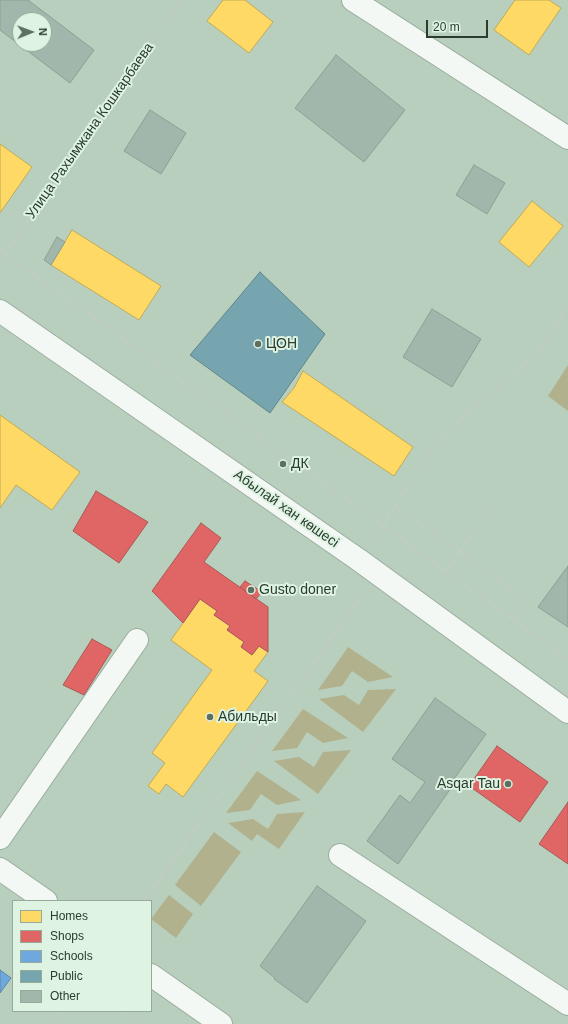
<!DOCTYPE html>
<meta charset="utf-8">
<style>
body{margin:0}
#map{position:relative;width:568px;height:1024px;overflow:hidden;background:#b8cfbd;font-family:Helvetica,sans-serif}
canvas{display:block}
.legend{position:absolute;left:12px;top:900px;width:140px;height:112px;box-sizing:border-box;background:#def3e2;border:1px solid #96aa9a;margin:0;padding:5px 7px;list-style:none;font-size:12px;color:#2b3c2f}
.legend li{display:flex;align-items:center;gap:8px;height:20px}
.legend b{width:20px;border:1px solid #96aa9a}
.north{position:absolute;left:12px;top:12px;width:40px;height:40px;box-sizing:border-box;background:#def3e2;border:1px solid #96aa9a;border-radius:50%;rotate:89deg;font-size:11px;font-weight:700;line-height:16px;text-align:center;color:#2b3c2f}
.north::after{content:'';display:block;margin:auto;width:14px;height:18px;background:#5c6f61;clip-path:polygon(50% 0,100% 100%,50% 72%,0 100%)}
.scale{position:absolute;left:426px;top:20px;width:62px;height:18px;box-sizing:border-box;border:2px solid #2b3c2f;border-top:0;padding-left:5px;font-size:12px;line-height:14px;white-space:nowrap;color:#2b3c2f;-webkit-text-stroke:3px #def3e2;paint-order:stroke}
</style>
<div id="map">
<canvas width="568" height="1024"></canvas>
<ul class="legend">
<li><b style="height:11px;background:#ffd966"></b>Homes</li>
<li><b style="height:11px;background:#e06666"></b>Shops</li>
<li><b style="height:11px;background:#6fa8dc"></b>Schools</li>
<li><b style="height:11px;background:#76a5af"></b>Public</li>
<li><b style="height:11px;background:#a2b7ab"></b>Other</li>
</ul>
<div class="north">N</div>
<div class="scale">20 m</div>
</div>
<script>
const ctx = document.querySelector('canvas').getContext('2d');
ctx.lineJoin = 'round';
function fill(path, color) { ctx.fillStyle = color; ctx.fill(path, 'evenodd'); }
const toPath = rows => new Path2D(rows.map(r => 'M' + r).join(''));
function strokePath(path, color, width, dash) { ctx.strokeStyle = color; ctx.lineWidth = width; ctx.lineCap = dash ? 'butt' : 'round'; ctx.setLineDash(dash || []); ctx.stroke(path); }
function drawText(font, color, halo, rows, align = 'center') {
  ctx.font = font + ' Helvetica,sans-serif'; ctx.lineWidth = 4; ctx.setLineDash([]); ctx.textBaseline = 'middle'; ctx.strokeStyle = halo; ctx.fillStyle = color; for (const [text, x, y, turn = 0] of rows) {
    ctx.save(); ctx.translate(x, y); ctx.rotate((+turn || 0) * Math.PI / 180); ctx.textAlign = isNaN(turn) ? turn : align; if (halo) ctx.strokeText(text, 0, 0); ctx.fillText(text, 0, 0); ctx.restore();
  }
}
const green = toPath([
 [568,365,568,411,548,396],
 [348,647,393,677,368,682,352,671,342,686,318,690],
 [396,689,363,732,319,699,344,695,359,705,368,690],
 [303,709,348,738,323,743,307,732,297,748,272,751],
 [351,750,318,794,274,761,299,757,314,767,323,752],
 [257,771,301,800,277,805,261,794,250,810,226,813],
 [305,812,279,849,257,834,252,841,228,823,253,819,268,829,277,814],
 [214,832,241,852,201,906,175,885],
 [169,895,193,914,176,938,151,919]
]);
const homes = toPath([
 [223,0,245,0,273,22,249,53,207,21,223,0],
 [515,0,549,0,561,8,529,55,494,30,515,0],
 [0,144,32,167,0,213,0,144],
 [532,201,563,226,529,267,499,242,532,201],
 [72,230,161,286,139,320,51,265,72,230],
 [303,371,413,447,394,476,282,402,294,388,303,371],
 [0,415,80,472,52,510,16,485,0,508,0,415],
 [200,599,217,611,214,615,230,626,227,630,244,642,241,647,252,655,259,646,268,652,254,671,268,681,183,797,166,784,159,794,148,786,165,763,152,753,212,670,171,640,200,599]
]);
const shops = toPath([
 [96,491,148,522,119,563,73,531,96,491],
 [201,523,221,538,204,562,268,607,268,652,259,646,252,655,241,647,244,642,227,630,230,626,214,615,217,611,200,599,183,623,152,591,201,523],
 [245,581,262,592,256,599,240,587,245,581],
 [92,639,112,650,84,695,63,685,92,639],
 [497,746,548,782,520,822,469,786,497,746],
 [568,802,568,864,539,844,568,802]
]);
const schools = toPath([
 [0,970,11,978,0,993,0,970]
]);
const public = toPath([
 [260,272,325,334,270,413,190,355,260,272]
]);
const building = toPath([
 [0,0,28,0,94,50,70,83,0,30,0,0],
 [20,20,44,20,44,44,20,44,20,20],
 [336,55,405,110,364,162,295,108,336,55],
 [150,110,186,133,161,174,124,151,150,110],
 [474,165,505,183,487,214,456,195,474,165],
 [57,237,65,242,51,265,44,260,57,237],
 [432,309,481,339,452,387,403,357,432,309],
 [568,566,568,627,538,607,568,566],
 [435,698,486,734,449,786,451,788,398,864,367,841,400,795,410,803,425,782,392,759,435,698],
 [317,886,366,921,307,1003,274,979,275,978,260,966,317,886]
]);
const path = toPath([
 [0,250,568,659],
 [0,262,180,0],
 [396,506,525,599,511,618],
 [371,543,444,433,540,351,568,306],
 [446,571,493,505],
 [144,901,365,592],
 [120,1011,139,1024],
 [55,1024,64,1011]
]);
const minor = toPath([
 [353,0,568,138],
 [0,311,359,560,568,712],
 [0,838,137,640],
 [340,855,568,1004]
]);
const major = toPath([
 [0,869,46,901],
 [151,975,221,1024]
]);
const markers = [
 [258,344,4,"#5c6f61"],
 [283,464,4,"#5c6f61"],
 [251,590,4,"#5c6f61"],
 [210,717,4,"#5c6f61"],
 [508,784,4,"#5c6f61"]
];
const streetNames = [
 ["Улица Рахымжана Кошкарбаева",90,131,-55],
 ["Абылай хан көшесі",286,509,35]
];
const poiNames = [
 ["ЦОН",266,344],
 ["ДК",291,464],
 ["Gusto doner",259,590],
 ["Абильды",218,717],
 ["Asqar Tau",500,784,"right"]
];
fill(green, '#b1b28d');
fill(homes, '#ffd966');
strokePath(homes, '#bfaa56', 1);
fill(shops, '#e06666');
strokePath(shops, '#aa5956', 1);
fill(schools, '#6fa8dc');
strokePath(schools, '#5b88a8', 1);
fill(public, '#76a5af');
strokePath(public, '#608689', 1);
fill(building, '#a2b7ab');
strokePath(building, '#8b9f94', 1);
strokePath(minor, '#9aad9e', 24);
strokePath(major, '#9aad9e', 24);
strokePath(path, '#c5ccc6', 2.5, [2, 2]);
strokePath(minor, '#f4f8f5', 22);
strokePath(major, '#f4f8f5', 22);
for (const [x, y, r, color] of markers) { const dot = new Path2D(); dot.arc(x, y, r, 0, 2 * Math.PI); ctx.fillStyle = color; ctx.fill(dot); strokePath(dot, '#def3e2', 1.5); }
drawText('14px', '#2b3c2f', '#def3e2', streetNames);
drawText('14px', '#2b3c2f', '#def3e2', poiNames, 'left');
</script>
